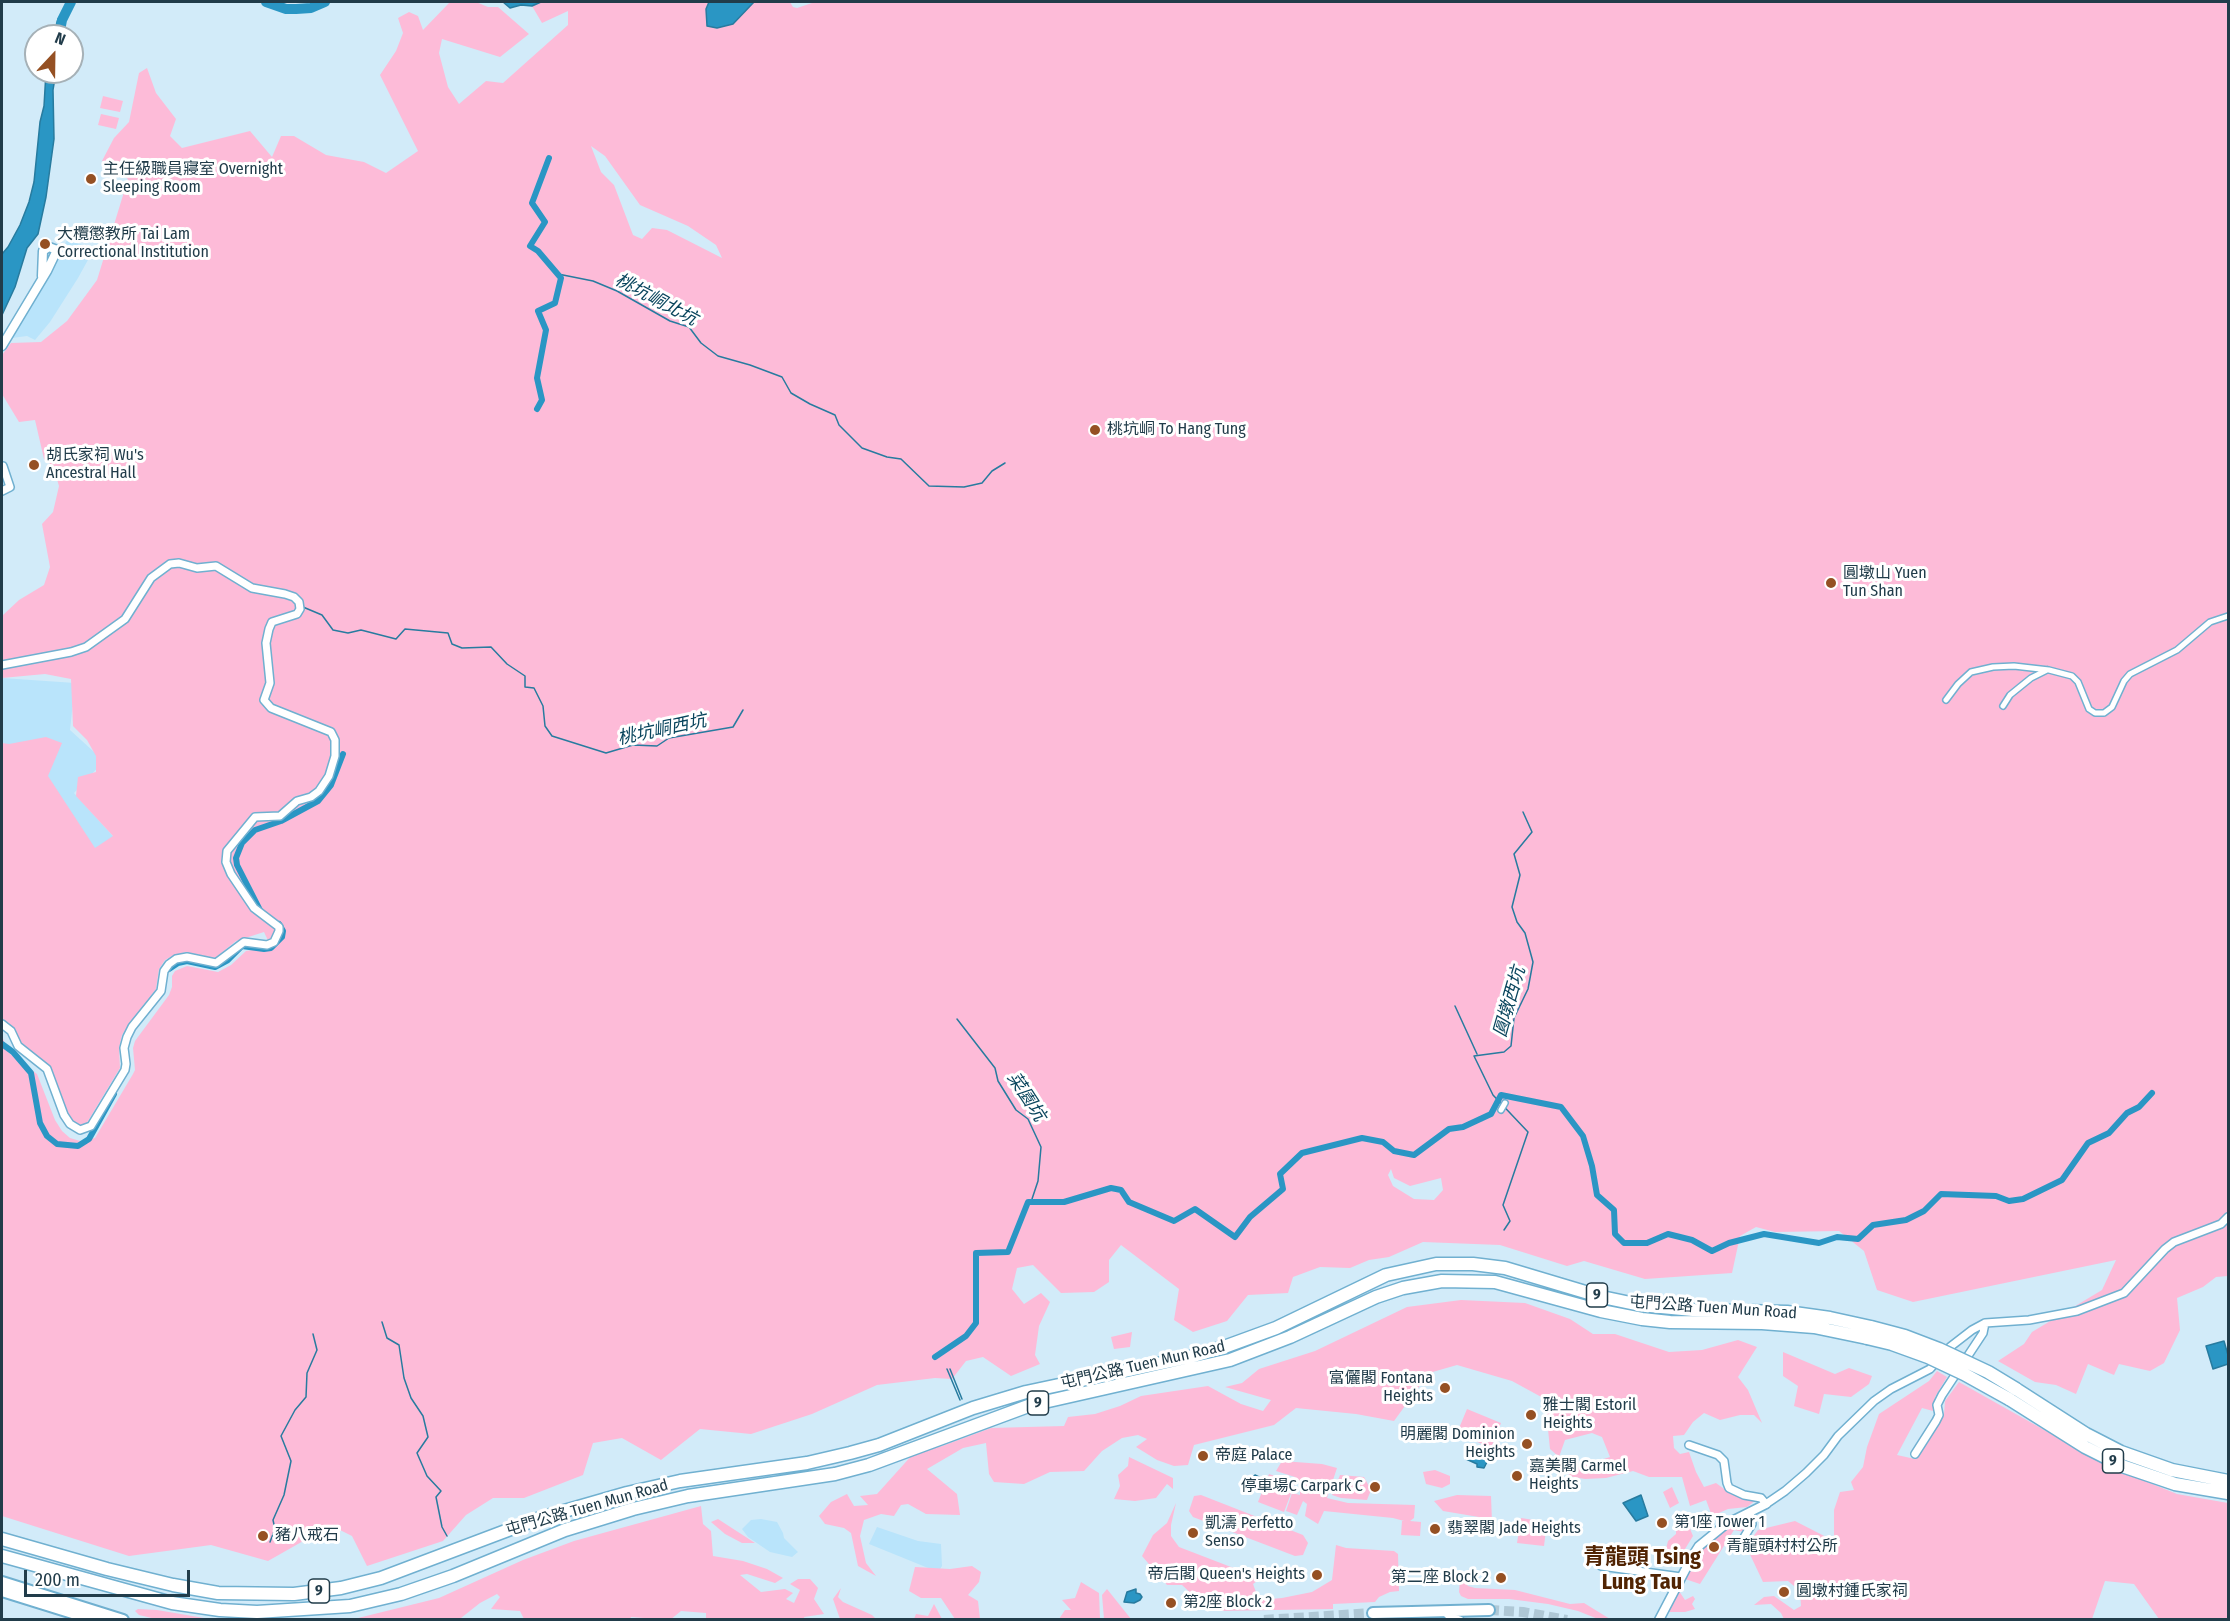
<!DOCTYPE html>
<meta charset="utf-8">
<style>
body{margin:0}
#map{position:relative;width:2230px;height:1621px;overflow:hidden;background:#d2ebf9;font-family:"Fira Sans Condensed",sans-serif}
canvas{display:block}
.frame{position:absolute;inset:0;border:3px solid #213c4a;pointer-events:none}
.north{position:absolute;left:24px;top:24px;width:60px;height:60px;box-sizing:border-box;background:#fff;border:2px solid #a6b1b7;border-radius:50%;rotate:22deg;font-size:16px;font-weight:700;line-height:24px;text-align:center;color:#213c4a}
.north::after{content:'';display:block;margin:auto;width:21px;height:27px;background:#955023;clip-path:polygon(50% 0,100% 100%,50% 72%,0 100%)}
.scale{position:absolute;left:24px;top:1570px;width:166px;height:27px;box-sizing:border-box;border:3px solid #213c4a;border-top:0;padding-left:8px;font-size:18px;line-height:21px;white-space:nowrap;color:#213c4a;-webkit-text-stroke:4px #fff;paint-order:stroke}
</style>
<div id="map">
<canvas width="2230" height="1621"></canvas>
<div class="frame"></div>
<div class="north">N</div>
<div class="scale">200 m</div>
</div>
<script>
const ctx = document.querySelector('canvas').getContext('2d');
ctx.lineJoin = 'round';
function fill(path, color) { ctx.fillStyle = color; ctx.fill(path, 'evenodd'); }
const toPath = rows => new Path2D(rows.map(r => 'M' + r).join(''));
function strokePath(path, color, width, dash) { ctx.strokeStyle = color; ctx.lineWidth = width; ctx.lineCap = dash ? 'butt' : 'round'; ctx.setLineDash(dash || []); ctx.stroke(path); }
function drawText(font, color, halo, rows, align = 'center') {
  ctx.font = font + ' "Fira Sans Condensed","Noto Sans TC",sans-serif'; ctx.lineWidth = 6; ctx.setLineDash([]); ctx.textBaseline = 'middle'; ctx.strokeStyle = halo; ctx.fillStyle = color; for (const [text, x, y, turn = 0] of rows) {
    ctx.save(); ctx.translate(x, y); ctx.rotate((+turn || 0) * Math.PI / 180); ctx.textAlign = isNaN(turn) ? turn : align; if (halo) ctx.strokeText(text, 0, 0); ctx.fillText(text, 0, 0); ctx.restore();
  }
}
const built = toPath([
 [67,240,94,249,78,278,50,322,35,340,27,336,12,338],
 [2,678,75,683,70,730,104,761,74,793,130,855,91,854,2,741],
 [761,1519,777,1522,783,1533,784,1538,798,1552,792,1557,770,1552,748,1537,742,1529,751,1520],
 [877,1527,918,1541,941,1544,942,1566,938,1572,869,1544]
]);
const green = toPath([
 [450,2,476,2,488,7,498,7,529,34,500,57,442,39,439,53,448,87,459,104,486,81,503,83,568,25,568,11,542,23,532,6,541,2,709,2,707,26,717,28,733,24,754,2,790,2,793,7,797,8,815,2,2228,2,2228,1276,2216,1277,2203,1287,2177,1298,2180,1330,2164,1363,2150,1371,2119,1364,2114,1375,2088,1364,2076,1394,2056,1385,2035,1382,1998,1361,2024,1344,2032,1332,2102,1290,2116,1260,1913,1302,1877,1290,1864,1251,1839,1231,1775,1232,1756,1227,1740,1236,1732,1273,1645,1279,1584,1261,1567,1266,1500,1245,1423,1242,1389,1257,1369,1260,1350,1268,1320,1267,1293,1277,1288,1293,1248,1295,1227,1321,1193,1332,1174,1320,1179,1289,1121,1245,1109,1260,1109,1282,1094,1292,1061,1293,1033,1265,1017,1268,1012,1289,1024,1304,1041,1293,1050,1302,1039,1326,1035,1355,1040,1364,1011,1376,983,1357,966,1361,952,1379,935,1378,877,1385,812,1414,751,1434,700,1429,661,1460,622,1438,593,1443,583,1475,524,1498,493,1498,466,1515,443,1541,367,1566,352,1536,340,1530,305,1540,268,1561,211,1545,129,1556,2,1516,2,1036,9,1053,37,1074,55,1120,62,1131,70,1138,80,1141,95,1138,133,1074,135,1070,133,1048,135,1041,169,995,172,987,172,976,175,971,187,966,218,972,231,965,246,951,271,947,264,932,236,941,215,958,186,952,174,955,165,960,159,969,156,989,128,1025,122,1035,119,1048,120,1068,85,1126,81,1127,72,1122,67,1114,50,1068,45,1062,20,1044,14,1029,9,1023,2,1020,2,743,9,744,46,737,62,743,48,776,95,848,113,836,76,796,78,777,96,772,96,756,87,740,73,726,71,679,45,674,2,678,2,616,19,600,44,585,50,567,42,524,53,512,59,486,53,466,44,459,35,420,19,422,2,394,2,355,11,343,41,342,67,321,97,280,128,179,102,161,114,138,129,122,139,73,147,68,156,93,176,119,170,136,182,148,250,131,272,157,281,136,294,136,326,155,364,162,386,173,418,151,380,75,396,51,403,33,398,18,409,12,418,16,423,30],
 [591,146,605,156,640,205,688,226,716,245,722,258,667,230,652,228,642,239,633,235,614,185,601,172],
 [1391,1169,1394,1178,1410,1186,1441,1178,1443,1190,1434,1200,1414,1199,1393,1186,1388,1175],
 [103,96,123,101,120,112,100,108],
 [101,114,119,118,116,129,98,125],
 [1461,1300,1525,1303,1570,1319,1593,1334,1615,1334,1669,1352,1702,1350,1738,1340,1757,1347,1738,1377,1748,1390,1762,1423,1754,1415,1740,1415,1720,1420,1704,1413,1693,1422,1684,1435,1673,1436,1674,1448,1680,1454,1689,1452,1696,1472,1704,1487,1716,1483,1731,1494,1756,1500,1747,1507,1728,1509,1712,1516,1706,1500,1690,1506,1682,1477,1649,1477,1633,1471,1606,1478,1585,1479,1568,1476,1572,1469,1610,1457,1602,1437,1592,1433,1565,1440,1559,1457,1550,1449,1545,1399,1512,1381,1457,1365,1429,1373,1394,1421,1356,1414,1296,1408,1274,1425,1194,1445,1188,1465,1174,1466,1157,1460,1136,1447,1147,1439,1138,1435,1122,1438,1102,1451,1084,1471,1050,1472,1024,1484,994,1482,989,1474,986,1443,963,1448,927,1469,957,1494,960,1515,926,1514,908,1504,901,1505,894,1516,881,1514,864,1520,860,1536,866,1563,876,1576,858,1566,851,1533,844,1528,825,1524,819,1516,831,1502,847,1494,854,1506,868,1505,860,1496,877,1494,913,1454,942,1446,991,1428,1064,1426,1068,1417,1095,1414,1120,1406,1141,1396,1208,1386,1241,1404,1263,1411,1271,1400,1225,1387,1242,1383,1259,1369,1315,1351,1407,1307],
 [1132,1332,1130,1347,1114,1349,1111,1337],
 [1783,1352,1835,1374,1849,1368,1872,1376,1869,1384,1851,1397,1824,1394,1819,1414,1794,1406,1798,1386,1783,1376],
 [1937,1371,1947,1377,1935,1397,1933,1411,1922,1408,1897,1455,1915,1459,1944,1414,1945,1401,1959,1382,2110,1467,2177,1494,2228,1503,2228,1619,2159,1619,2134,1584,2105,1581,2092,1619,1784,1619,1781,1613,1771,1604,1754,1605,1764,1597,1774,1596,1794,1610,1801,1606,1800,1591,1788,1581,1763,1582,1746,1546,1758,1530,1795,1521,1834,1541,1834,1510,1840,1492,1854,1490,1851,1482,1863,1467,1867,1447,1879,1414,1929,1381],
 [1467,1409,1501,1423,1491,1448,1457,1433],
 [1129,1457,1173,1478,1173,1489,1167,1484,1156,1498,1135,1501,1114,1499,1120,1486,1118,1475,1128,1466],
 [1282,1461,1322,1464,1337,1468,1327,1498,1348,1503,1415,1505,1414,1518,1410,1521,1421,1522,1420,1536,1401,1535,1402,1521,1404,1521,1393,1518,1324,1511,1318,1524,1305,1516,1307,1504,1303,1501,1297,1515,1286,1511,1292,1493,1300,1495,1300,1485,1295,1477,1276,1471],
 [1435,1470,1450,1476,1450,1484,1442,1488,1426,1484,1423,1472],
 [1269,1474,1295,1483,1284,1512,1258,1502],
 [1340,1475,1364,1477,1371,1490,1367,1500,1341,1498,1332,1495],
 [1672,1487,1679,1503,1670,1508,1663,1492],
 [1201,1495,1303,1535,1308,1543,1303,1555,1295,1556,1193,1517,1189,1511,1194,1496],
 [1457,1495,1491,1496,1492,1522,1488,1530,1479,1517,1443,1511,1434,1501],
 [1176,1503,1171,1525,1171,1536,1179,1547,1244,1572,1264,1576,1253,1584,1259,1600,1282,1598,1312,1592,1332,1580,1336,1545,1346,1548,1394,1551,1398,1554,1399,1591,1390,1592,1379,1597,1375,1602,1333,1604,1333,1609,1218,1611,1201,1596,1195,1597,1182,1585,1167,1585,1142,1556,1153,1535,1167,1523],
 [701,1506,703,1524,711,1531,713,1556,743,1561,767,1569,783,1578,775,1583,747,1574,740,1575,761,1592,785,1589,793,1593,786,1599,794,1603,800,1590,790,1584,798,1579,810,1579,818,1588,814,1599,824,1614,804,1617,805,1620,706,1620,706,1613,681,1611,670,1620,631,1617,630,1620,524,1619,520,1611,491,1609,500,1597,497,1594,480,1603,461,1618,354,1619,439,1598,523,1560,574,1541],
 [1750,1517,1750,1522,1744,1532,1734,1530,1700,1584,1685,1579,1698,1553,1708,1541,1726,1528],
 [1521,1518,1547,1522,1544,1546,1517,1543],
 [718,1519,755,1543,742,1543,725,1534,711,1522],
 [1688,1524,1693,1536,1677,1562,1674,1565,1667,1564,1663,1561,1668,1541,1676,1534,1676,1527],
 [972,1566,981,1572,979,1582,968,1595,978,1601,980,1619,955,1619,941,1598,921,1598,909,1591,915,1567,950,1569],
 [1460,1579,1463,1579,1468,1586,1475,1588,1515,1590,1570,1604,1584,1603,1610,1619,1598,1619,1578,1611,1548,1604,1509,1599,1468,1599,1461,1596,1459,1592],
 [1081,1582,1099,1593,1100,1619,1059,1619,1065,1610,1071,1610,1062,1600,1075,1598],
 [841,1588,838,1597,843,1602,872,1615,876,1619,840,1619,833,1599],
 [1107,1589,1131,1619,1104,1619,1102,1595],
 [1679,1591,1685,1600,1693,1596,1695,1599,1692,1604,1695,1609,1685,1612,1668,1612],
 [934,1604,942,1619,914,1619,916,1614,928,1616],
 [138,1609,157,1610,210,1619,156,1619,139,1615,135,1611]
]);
const water = toPath([
 [503,2,541,2,532,6,521,5,510,8,503,2],
 [709,2,754,2,733,24,717,28,707,26,706,9,709,2],
 [67,7,63,36,53,36,58,19,67,7],
 [46,72,56,72,53,90,54,139,46,197,38,234,27,248,15,287,2,315,2,254,8,247,20,225,29,202,34,182,40,122,44,106,46,72],
 [2224,1341,2228,1355,2228,1364,2213,1369,2206,1346,2224,1341],
 [1470,1449,1489,1458,1484,1468,1477,1467,1477,1464,1466,1459,1470,1449],
 [1255,1475,1263,1479,1258,1491,1244,1488,1244,1480,1251,1479,1255,1475],
 [1641,1495,1648,1516,1636,1521,1623,1503,1641,1495],
 [1136,1589,1136,1593,1140,1594,1142,1597,1140,1600,1134,1603,1124,1602,1127,1592,1136,1589]
]);
const stream = toPath([
 [558,274,593,281,617,291,670,321,689,327,701,343,718,356,750,365,782,377,791,393,810,404,835,415,839,425,862,448,887,457,901,459,929,486,964,487,982,483,992,471,1005,463],
 [303,607,322,615,333,630,348,633,361,630,396,639,405,629,448,633,452,644,462,648,491,647,507,664,525,676,525,687,534,688,543,706,545,726,552,736,606,753,633,745,657,746,669,738,733,727,743,710],
 [1455,1006,1477,1054],
 [957,1019,995,1068,998,1081,1016,1110,1028,1119,1041,1147,1038,1181,1032,1199],
 [1504,1230,1510,1221,1503,1205,1528,1132,1493,1095,1474,1056,1504,1052,1511,1046,1514,1018,1528,989,1533,962,1525,933,1517,922,1512,907,1520,875,1514,854,1532,832,1523,812],
 [382,1322,387,1338,399,1345,404,1378,411,1398,423,1416,428,1437,417,1453,427,1476,441,1491,436,1497,442,1527,447,1536],
 [947,1369,960,1400],
 [950,1369,962,1399],
 [270,1542,275,1529,273,1520,284,1495,291,1461,281,1436,295,1410,306,1397,307,1373,317,1350,313,1334]
]);
const canal = toPath([
 [537,409,542,400,537,378,546,330,538,311,555,303,561,278,538,251,530,246,545,222,532,203,549,158],
 [261,912,237,865,236,858,242,843,255,830,281,821,318,801,331,785,343,754],
 [169,969,178,963,187,961,215,967,228,960,242,946,264,949,271,948,282,937,283,931,279,924],
 [2,1044,13,1052,31,1073,40,1123,47,1136,57,1144,78,1146,89,1139,114,1094],
 [935,1357,966,1336,976,1323,976,1253,1008,1252,1028,1202,1064,1202,1111,1188,1121,1190,1129,1202,1174,1221,1195,1209,1235,1237,1250,1217,1283,1189,1280,1174,1302,1153,1362,1138,1383,1142,1394,1151,1414,1155,1449,1129,1463,1127,1491,1114,1501,1095,1561,1107,1583,1136,1592,1166,1597,1195,1614,1210,1615,1234,1624,1243,1647,1243,1668,1234,1692,1240,1712,1251,1729,1243,1764,1234,1819,1243,1837,1237,1858,1239,1873,1225,1906,1220,1924,1211,1941,1194,1996,1196,2009,1201,2023,1199,2062,1180,2088,1143,2109,1133,2127,1113,2139,1107,2152,1093]
]);
const river = toPath([
 [266,2,286,9,296,9,311,8,325,2],
 [59,36,62,20,71,2]
]);
const primaryTunnel = toPath([
 [1489,1610,1523,1612,1567,1620],
 [1264,1620,1373,1613]
]);
const pedestrian = toPath([
 [1946,700,1958,684,1971,672,1993,667,2014,666,2049,670,2072,676,2078,682,2089,709,2095,713,2104,713,2112,707,2124,681,2130,674,2177,650,2210,622,2228,616],
 [2003,706,2010,695,2031,678,2047,670],
 [1501,1110,1505,1103]
]);
const minor = toPath([
 [2,491,10,487,3,466],
 [2,665,71,652,86,647,125,619,151,578,170,564,179,563,197,568,216,566,252,588,285,594,294,597,299,602,300,609,297,614,272,622,269,629,266,643,270,683,264,700,271,708,331,732,335,740,335,756,329,776,319,791,311,797,297,801,280,816,255,817,227,851,226,862,231,874,254,908,279,927,279,931,274,942,267,945,244,942,216,963,187,957,176,959,169,964,164,971,161,991,132,1027,127,1037,124,1048,126,1064,125,1070,91,1126,80,1130,70,1124,64,1115,47,1069,18,1046,11,1031,2,1024],
 [1689,1445,1718,1455,1724,1461,1727,1483,1729,1488,1744,1495,1761,1498,1766,1504,1785,1491,1806,1473,1824,1455,1838,1436,1874,1401,1891,1389,1930,1369,1950,1347,1972,1330,1985,1323,2029,1320,2077,1311,2124,1293,2165,1249,2174,1242,2221,1224,2228,1217],
 [1915,1454,1936,1421,1939,1415,1937,1405,1942,1395,1983,1333,1985,1323],
 [1743,1539,1752,1524,1750,1512],
 [1601,1566,1681,1577],
 [1445,1612,1450,1617,1460,1620]
]);
const tertiary = toPath([
 [2,346,47,271,57,250,49,247,43,251,42,276],
 [1659,1620,1692,1557,1699,1546,1726,1524,1766,1504]
]);
const primary = toPath([
 [2,1582,123,1620],
 [2,1591,95,1620],
 [1373,1613,1489,1610]
]);
const motorway = toPath([
 [2016,1389,2086,1434,2121,1452,2172,1470,2228,1481],
 [2009,1399,2085,1447,2125,1467,2175,1484,2228,1493],
 [2,1539,107,1569,173,1585,218,1593,294,1594,341,1588,381,1578,540,1518,627,1493,680,1481,807,1463,850,1453,879,1445,973,1408,1026,1392,1190,1357,1224,1347,1276,1328,1386,1275,1436,1264,1473,1264,1505,1268,1602,1297,1640,1305,1693,1310,1787,1312,1830,1318,1871,1327],
 [2,1556,172,1603,220,1610,257,1612,350,1606,401,1594,453,1576,565,1530,633,1509,688,1496,835,1474,869,1465,1031,1405,1230,1360,1290,1337,1376,1297,1403,1288,1442,1281,1495,1282,1601,1311,1642,1319,1670,1322,1762,1323,1814,1327,1867,1338]
]);
const motorwayBridge = toPath([
 [1871,1327,1905,1336,1939,1349,1988,1372,2016,1389],
 [1867,1338,1892,1344,1928,1357,1964,1374,2009,1399]
]);
const markers = [
 [91,179,6,"#955023"],
 [45,244,6,"#955023"],
 [1095,430,6,"#955023"],
 [34,465,6,"#955023"],
 [1831,583,6,"#955023"],
 [1445,1388,6,"#955023"],
 [1531,1415,6,"#955023"],
 [1527,1444,6,"#955023"],
 [1203,1456,6,"#955023"],
 [1517,1476,6,"#955023"],
 [1375,1487,6,"#955023"],
 [1662,1523,6,"#955023"],
 [1435,1529,6,"#955023"],
 [1193,1533,6,"#955023"],
 [263,1536,6,"#955023"],
 [1714,1547,6,"#955023"],
 [1317,1575,6,"#955023"],
 [1501,1578,6,"#955023"],
 [1784,1592,6,"#955023"],
 [1171,1603,6,"#955023"]
];
const shields = [
 [1597,1295,21],
 [1038,1403,21],
 [2113,1461,21],
 [319,1591,21]
];
const shieldNames = [
 ["9",1597,1295],
 ["9",1038,1403],
 ["9",2113,1461],
 ["9",319,1591]
];
const poiNames = [
 ["主任級職員寢室 Overnight",103,170],
 ["Sleeping Room",103,188],
 ["大欖懲教所 Tai Lam",57,235],
 ["Correctional Institution",57,253],
 ["桃坑峒 To Hang Tung",1107,430],
 ["胡氏家祠 Wu's",46,456],
 ["Ancestral Hall",46,474],
 ["圓墩山 Yuen",1843,574],
 ["Tun Shan",1843,592],
 ["富儷閣 Fontana",1433,1379,"right"],
 ["Heights",1433,1397,"right"],
 ["雅士閣 Estoril",1543,1406],
 ["Heights",1543,1424],
 ["明麗閣 Dominion",1515,1435,"right"],
 ["Heights",1515,1453,"right"],
 ["帝庭 Palace",1215,1456],
 ["嘉美閣 Carmel",1529,1467],
 ["Heights",1529,1485],
 ["停車場C Carpark C",1363,1487,"right"],
 ["第1座 Tower 1",1674,1523],
 ["凱濤 Perfetto",1205,1524],
 ["Senso",1205,1542],
 ["翡翠閣 Jade Heights",1447,1529],
 ["豬八戒石",275,1536],
 ["青龍頭村村公所",1726,1547],
 ["帝后閣 Queen's Heights",1305,1575,"right"],
 ["第二座 Block 2",1489,1578,"right"],
 ["圓墩村鍾氏家祠",1796,1592],
 ["第2座 Block 2",1183,1603]
];
const streetNames = [
 ["屯門公路 Tuen Mun Road",1713,1308,4],
 ["屯門公路 Tuen Mun Road",1143,1365,-13],
 ["屯門公路 Tuen Mun Road",587,1508,-16]
];
const waterNames = [
 ["桃坑峒北坑",656,300,28],
 ["桃坑峒西坑",662,730,-12],
 ["圓墩西坑",1510,1002,-74],
 ["菜園坑",1026,1097,57]
];
const districtNames = [
 ["青龍頭 Tsing",1642,1558],
 ["Lung Tau",1642,1583]
];
fill(built, '#b9e4fb');
fill(green, '#fdbbd8');
fill(water, '#2a96c4');
strokePath(water, '#277b9f', 1.5);
strokePath(stream, '#277b9f', 1.5);
strokePath(canal, '#2a96c4', 6);
strokePath(river, '#2a96c4', 10);
strokePath(primaryTunnel, '#afc8d6', 10, [10, 5]);
strokePath(pedestrian, '#70b0d0', 8);
strokePath(minor, '#70b0d0', 10);
strokePath(tertiary, '#70b0d0', 11);
strokePath(primary, '#70b0d0', 14);
strokePath(motorway, '#70b0d0', 15);
strokePath(pedestrian, '#fff', 5);
strokePath(minor, '#fff', 7);
strokePath(tertiary, '#fff', 8);
strokePath(primary, '#fff', 10);
strokePath(motorway, '#fff', 12);
strokePath(motorwayBridge, '#70b0d0', 15, []);
strokePath(motorwayBridge, '#fff', 12);
for (const [x, y, r, color] of markers) { const dot = new Path2D(); dot.arc(x, y, r, 0, 2 * Math.PI); ctx.fillStyle = color; ctx.fill(dot); strokePath(dot, '#fff', 2); }
for (const [x, y, w] of shields) { const box = new Path2D(); box.roundRect(x - w / 2, y - 12, w, 24, 4.5); ctx.fillStyle = '#fff'; ctx.fill(box); strokePath(box, '#213c4a', 1.5); }
drawText('bold 15px', '#213c4a', null, shieldNames);
drawText('16px', '#213c4a', '#fff', poiNames, 'left');
drawText('16px', '#213c4a', '#fff', streetNames);
drawText('italic 18px', '#09455d', '#fff', waterNames);
drawText('bold 22px', '#512403', '#fff', districtNames);
</script>
